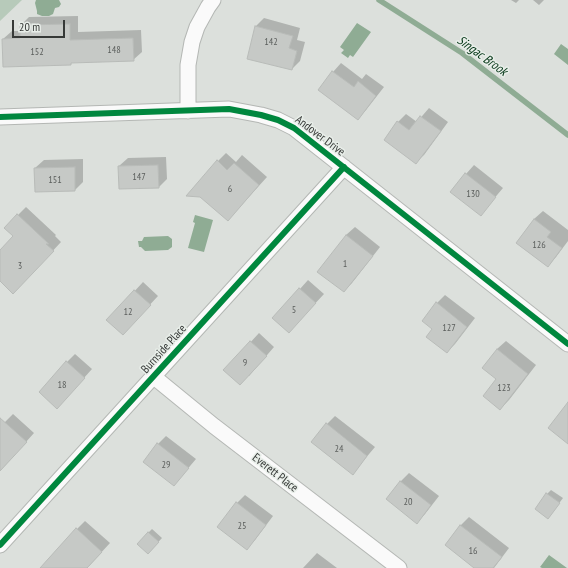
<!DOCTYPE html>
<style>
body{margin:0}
#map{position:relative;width:568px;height:568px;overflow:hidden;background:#dce0dc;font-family:"PT Sans Narrow",sans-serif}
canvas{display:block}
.scale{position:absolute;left:12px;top:20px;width:53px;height:18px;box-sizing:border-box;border:2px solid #363937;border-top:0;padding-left:5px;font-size:12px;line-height:14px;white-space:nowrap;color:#363937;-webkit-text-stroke:3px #e8eee9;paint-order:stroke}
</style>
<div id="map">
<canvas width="568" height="568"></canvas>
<div class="scale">20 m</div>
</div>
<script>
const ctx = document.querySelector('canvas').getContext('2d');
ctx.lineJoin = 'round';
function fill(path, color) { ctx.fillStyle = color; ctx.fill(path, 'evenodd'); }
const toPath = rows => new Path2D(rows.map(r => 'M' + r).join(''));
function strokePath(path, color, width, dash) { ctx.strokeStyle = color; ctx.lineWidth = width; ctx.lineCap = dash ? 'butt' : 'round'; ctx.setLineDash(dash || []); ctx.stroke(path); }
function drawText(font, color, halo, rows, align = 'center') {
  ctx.font = font + ' "PT Sans Narrow",sans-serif'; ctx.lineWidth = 3; ctx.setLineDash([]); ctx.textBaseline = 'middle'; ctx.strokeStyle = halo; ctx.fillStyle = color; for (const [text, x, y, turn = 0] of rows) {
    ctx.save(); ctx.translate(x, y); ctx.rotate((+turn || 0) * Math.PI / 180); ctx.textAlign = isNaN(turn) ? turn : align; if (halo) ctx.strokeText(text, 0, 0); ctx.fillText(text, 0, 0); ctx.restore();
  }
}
const green = toPath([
 [0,0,22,0,0,21]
]);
const water = toPath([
 [36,0,59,0,61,4,59,7,55,8,53,14,49,16,42,16,37,14,37,11,35,3],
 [357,23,371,32,353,57,350,55,348,58,341,53,344,50,340,47],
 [561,44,568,49,568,65,554,54],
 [195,215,213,220,204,252,188,248,195,223,193,222],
 [168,236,172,239,172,247,168,250,145,251,141,247,139,247,138,241,142,241,144,237],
 [549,555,567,568,542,568,540,567]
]);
const shadow = toPath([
 [511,0,519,0,516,3],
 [533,0,544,0,539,5],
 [78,16,78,32,141,30,142,52,133,60,73,62,70,64,3,39,12,31,21,31,21,25,29,17],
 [264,18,300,28,297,40,305,42,300,61,292,69,256,26],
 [341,63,362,79,366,74,384,87,366,110,358,119,320,90,333,72],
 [429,108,448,122,424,155,415,163,398,122,406,114,417,122],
 [226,153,236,162,242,155,267,177,228,220,201,196,218,161],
 [166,157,167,179,159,187,119,166,128,158],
 [83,159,83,182,75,190,35,168,44,160],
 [474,165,503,188,481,214,466,174],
 [26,207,56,235,55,236,61,242,22,284,0,280,0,251,14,236,18,215],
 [543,211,568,230,568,241,556,257,548,266,534,219],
 [355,227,380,247,352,283,344,291,346,235],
 [308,280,324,294,297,323,274,318],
 [143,282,158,296,131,325,108,320],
 [445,295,475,318,455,344,447,352,434,329,437,303],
 [259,333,274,347,249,376,225,370],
 [506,341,536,365,509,400,500,409,498,379,497,349],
 [75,354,92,369,65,399,67,362],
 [13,414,34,433,0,471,0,427],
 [335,416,375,447,353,473,327,424],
 [166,436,196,459,174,485,158,444],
 [409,473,439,496,425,514,417,522,400,482],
 [551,490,563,498,548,518,547,494],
 [245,495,273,516,255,540,247,548,237,503],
 [469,517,509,548,494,568,476,568,446,545,461,525],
 [85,521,110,543,87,568,50,568,77,529],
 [152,529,162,538,152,549,148,533],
 [317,553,337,568,303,568]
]);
const stream = toPath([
 [379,0,462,53,568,135]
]);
const building = toPath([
 [70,24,70,40,133,38,134,61,71,63,71,65,3,67,2,39,20,38,20,25,70,24],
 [255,26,293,36,289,48,297,51,292,70,247,59,255,26],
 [332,71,354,87,358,81,376,96,358,120,318,90,332,71],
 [420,116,441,131,416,164,384,140,397,121,409,130,420,116],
 [217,160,227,170,234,163,259,185,228,221,200,197,186,196,217,160],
 [158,165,159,188,119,189,118,166,158,165],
 [75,167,75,191,35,192,34,168,75,167],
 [465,173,496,197,481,216,450,192,465,173],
 [17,214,49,244,46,244,54,251,13,294,0,281,0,250,13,236,4,228,17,214],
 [534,219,551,232,547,237,562,248,548,267,516,243,534,219],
 [346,235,373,256,344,292,317,272,346,235],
 [299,288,316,303,289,333,272,318,299,288],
 [134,290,151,305,123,335,106,320,134,290],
 [436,302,467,327,447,353,426,337,432,329,422,321,436,302],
 [250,341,267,356,240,385,223,370,250,341],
 [497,349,528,374,500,410,483,396,496,379,482,368,497,349],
 [66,361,85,378,57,409,39,392,66,361],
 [568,402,568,444,548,428,568,402],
 [0,418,27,442,0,471,0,418],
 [326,423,367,456,353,475,311,442,326,423],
 [157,443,189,468,174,486,143,462,157,443],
 [400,481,431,505,417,524,386,499,400,481],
 [546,493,560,503,548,519,535,509,546,493],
 [236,502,266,525,247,550,217,527,236,502],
 [460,525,502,557,493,568,474,568,445,545,460,525],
 [76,528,102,552,87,568,40,568,76,528],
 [148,532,159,542,148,554,137,544,148,532]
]);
const minor = toPath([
 [188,111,188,65,192,42,197,27,208,7,213,0],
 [0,117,229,109,261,115,278,120,294,128,568,344],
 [154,377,214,426,399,568],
 [0,545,344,167]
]);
const cycleway = toPath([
 [0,117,229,109,261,115,278,120,294,128,568,344],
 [0,545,344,167]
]);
const numberNames = [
 ["142",271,42],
 ["148",114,50],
 ["152",37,52],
 ["147",139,177],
 ["151",55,180],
 ["6",230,189],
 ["130",473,194],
 ["126",539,245],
 ["1",345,264],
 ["3",20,266],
 ["5",294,310],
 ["12",128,312],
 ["127",449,328],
 ["9",245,363],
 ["18",62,385],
 ["123",504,388],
 ["24",339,449],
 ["29",166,465],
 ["20",408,502],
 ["25",242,526],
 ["16",473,551]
];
const streetNames = [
 ["Andover Drive",320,136,37],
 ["Burnside Place",164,349,-48],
 ["Everett Place",275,473,38]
];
const waterNames = [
 ["Singac Brook",482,56,36]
];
fill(green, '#b7caba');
fill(water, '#8fac94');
fill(shadow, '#0003');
strokePath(stream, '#8fac94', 5.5);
fill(building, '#c6c9c6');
strokePath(building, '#b8bbb8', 1);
strokePath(minor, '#b4b7b4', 17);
strokePath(minor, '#fafafa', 15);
strokePath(cycleway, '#00873e', 6);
drawText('10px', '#5b5e5c', null, numberNames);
drawText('12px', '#363937', '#e8eee9', streetNames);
drawText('italic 13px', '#033515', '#e8eee9', waterNames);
</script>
